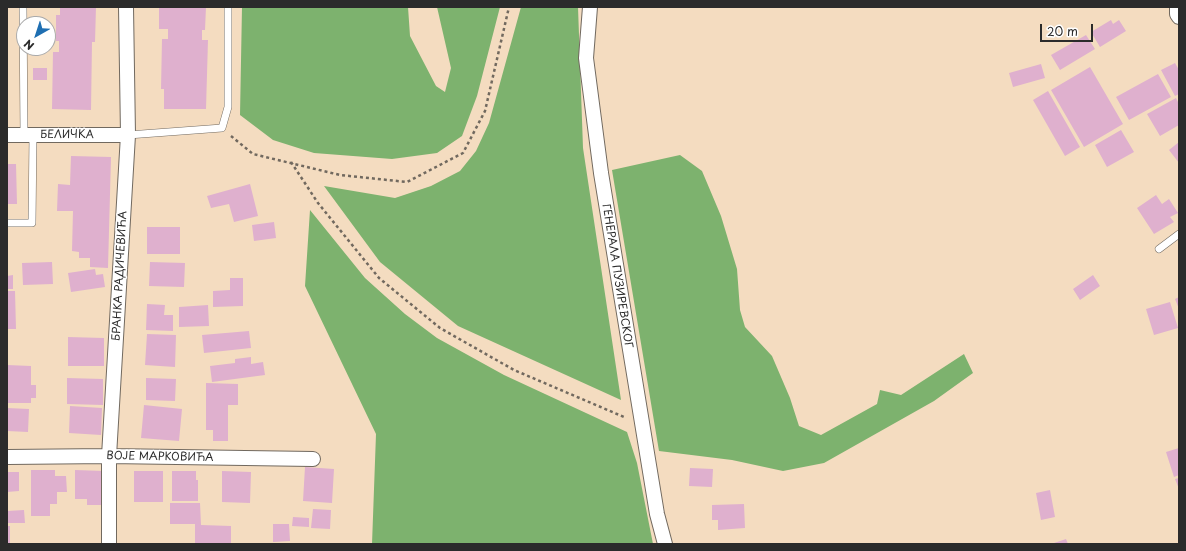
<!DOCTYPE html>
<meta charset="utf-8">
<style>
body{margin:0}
#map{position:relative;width:1186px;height:551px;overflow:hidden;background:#f4dcc0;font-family:"Playpen Sans",sans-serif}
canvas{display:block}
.frame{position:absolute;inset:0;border:8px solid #2b2b2b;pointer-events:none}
.north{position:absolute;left:16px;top:16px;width:40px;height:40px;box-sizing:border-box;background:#fff;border:1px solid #aaa;border-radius:50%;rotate:219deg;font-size:11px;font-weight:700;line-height:16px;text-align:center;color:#2b2b2b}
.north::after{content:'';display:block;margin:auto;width:14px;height:18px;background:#1f6fb2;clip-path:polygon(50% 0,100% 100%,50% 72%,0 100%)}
.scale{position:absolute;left:1040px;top:24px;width:53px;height:18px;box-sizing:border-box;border:2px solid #2b2b2b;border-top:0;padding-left:5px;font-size:12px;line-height:14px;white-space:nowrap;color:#2b2b2b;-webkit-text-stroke:3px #fff;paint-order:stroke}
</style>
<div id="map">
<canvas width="1186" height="551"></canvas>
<div class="frame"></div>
<div class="north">N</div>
<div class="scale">20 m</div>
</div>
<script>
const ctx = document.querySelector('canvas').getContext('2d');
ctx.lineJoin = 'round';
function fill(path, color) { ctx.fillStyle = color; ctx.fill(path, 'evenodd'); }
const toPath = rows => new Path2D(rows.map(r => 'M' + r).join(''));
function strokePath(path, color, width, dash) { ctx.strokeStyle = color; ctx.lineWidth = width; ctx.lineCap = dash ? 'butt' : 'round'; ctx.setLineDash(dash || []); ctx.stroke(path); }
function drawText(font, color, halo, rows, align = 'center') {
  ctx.font = font + ' "Playpen Sans",sans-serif'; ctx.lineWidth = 3; ctx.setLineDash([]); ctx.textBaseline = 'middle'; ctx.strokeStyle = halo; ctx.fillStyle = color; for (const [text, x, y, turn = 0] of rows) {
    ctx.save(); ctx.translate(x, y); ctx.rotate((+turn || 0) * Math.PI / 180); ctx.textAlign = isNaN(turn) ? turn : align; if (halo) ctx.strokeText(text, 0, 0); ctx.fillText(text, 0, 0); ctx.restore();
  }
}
const forest = toPath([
 [242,7,408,7,410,36,436,86,445,92,451,68,437,7,500,7,477,96,462,136,437,153,392,159,314,153,273,140,240,115],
 [521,7,578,7,583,148,621,400,458,326,380,262,324,186,395,198,431,186,460,171,476,151,489,123],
 [680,155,702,171,721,216,737,269,740,310,745,327,772,356,790,398,799,426,821,435,877,404,880,390,901,395,964,354,973,373,934,401,824,463,783,471,732,460,659,451,612,170],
 [310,210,365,278,405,314,437,338,504,375,627,432,637,463,653,544,372,544,376,434,305,286]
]);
const building = toPath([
 [60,7,96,7,95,42,92,42,91,110,52,109,53,52,59,52,59,41,56,41,56,15,60,15],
 [159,7,206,7,205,30,202,30,202,40,208,40,206,109,164,109,164,89,161,89,162,39,168,39,168,29,159,29],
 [1111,20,1113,24,1119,20,1126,31,1100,47,1091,32],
 [1086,35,1095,49,1060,70,1051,55],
 [1175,63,1179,70,1179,94,1175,96,1161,70],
 [1041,64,1045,78,1013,87,1009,73],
 [1090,67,1123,124,1084,147,1051,90],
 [33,68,47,68,47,80,33,80],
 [1158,74,1171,97,1129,120,1116,97],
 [1048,91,1080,147,1065,156,1033,100],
 [1176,98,1179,104,1179,125,1160,136,1147,114],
 [1121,130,1134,152,1107,167,1095,145],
 [1179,142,1179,163,1169,150],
 [71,156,111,157,108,268,90,267,90,258,79,258,79,252,72,251,73,211,57,211,58,184,70,185],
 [7,164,16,164,17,204,7,204],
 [250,184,258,216,234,222,229,204,211,208,207,196],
 [1156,195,1162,204,1169,199,1178,213,1170,217,1174,222,1154,234,1137,208],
 [274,222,276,238,254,241,252,225],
 [147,227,180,227,180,254,147,254],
 [52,262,53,284,23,285,22,263],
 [150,262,185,263,184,287,149,286],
 [95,269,96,275,103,274,105,287,71,292,68,273],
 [13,275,13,289,7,289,7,276],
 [1093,275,1100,286,1080,300,1073,289],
 [230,278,243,278,243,306,213,307,213,291,230,290],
 [7,291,15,291,16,329,7,329],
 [1179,297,1179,309,1175,299],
 [1170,302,1178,328,1154,335,1146,309],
 [147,304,165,305,164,315,173,315,173,331,146,330],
 [208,305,209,326,179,327,179,307],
 [249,331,251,348,204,353,202,335],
 [147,334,176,335,175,367,145,365],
 [68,337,104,338,104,366,68,366],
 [251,357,251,364,263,362,265,375,212,382,210,366,235,363,235,359],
 [7,365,31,366,31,385,36,385,36,398,31,398,31,403,7,403],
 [67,378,103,379,103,405,67,404],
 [146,378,176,379,175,401,146,400],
 [206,383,238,384,238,405,228,405,228,441,213,441,213,430,206,430],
 [144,405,182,409,179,441,141,438],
 [70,406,102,408,101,435,69,433],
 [7,408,29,409,28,432,7,431],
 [1179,448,1179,475,1174,477,1166,452],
 [305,467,334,469,332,503,303,501],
 [690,468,713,469,712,487,689,486],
 [31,470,55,470,55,476,66,476,67,492,57,492,57,504,50,504,50,516,31,516],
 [75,470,104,471,104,505,87,505,87,499,75,499],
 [134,471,163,471,163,502,134,502],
 [172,471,196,471,196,480,198,480,198,501,172,501],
 [222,471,251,472,250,503,222,502],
 [7,472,19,472,19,491,7,492],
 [1179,478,1179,489,1175,479],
 [1050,490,1055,517,1041,520,1036,493],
 [170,503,200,503,201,525,231,526,231,544,195,544,195,524,170,524],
 [744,504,745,528,718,530,718,520,712,520,712,505],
 [313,509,331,510,330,529,311,528],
 [24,510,25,523,7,523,7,511],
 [293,517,309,518,309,527,292,526],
 [273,524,289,524,290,541,273,542],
 [7,526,10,526,10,544,7,544],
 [1066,539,1068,544,1051,544]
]);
const path = toPath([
 [231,136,253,154,340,175,407,182,463,153,485,111,509,7],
 [291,162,318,203,379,278,440,328,514,370,624,417]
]);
const lane = toPath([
 [23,7,24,135],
 [128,135,222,128,228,107,228,7],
 [7,223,32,223,33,135],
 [1159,249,1179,234]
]);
const street = toPath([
 [590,7,586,58,601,173,657,514,665,544],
 [1177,7,1177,14,1179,17],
 [7,135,128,135],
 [7,457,109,456,313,459],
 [109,544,109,456,128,135,126,7]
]);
const streetNames = [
 ["БЕЛИЧКА",67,135],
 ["БРАНКА РАДИЧЕВИЋА",120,276,-87],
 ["ГЕНЕРАЛА ПУЗИРЕВСКОГ",617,276,81],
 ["ВОЈЕ МАРКОВИЋА",160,457,1]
];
fill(forest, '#7db26e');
fill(building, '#dfb0ce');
strokePath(lane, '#71695f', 8);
strokePath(street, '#71695f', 16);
strokePath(path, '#71695f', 2.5, [3, 3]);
strokePath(lane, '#fff', 7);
strokePath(street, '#fff', 14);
drawText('11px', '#2b2b2b', '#fff', streetNames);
</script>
